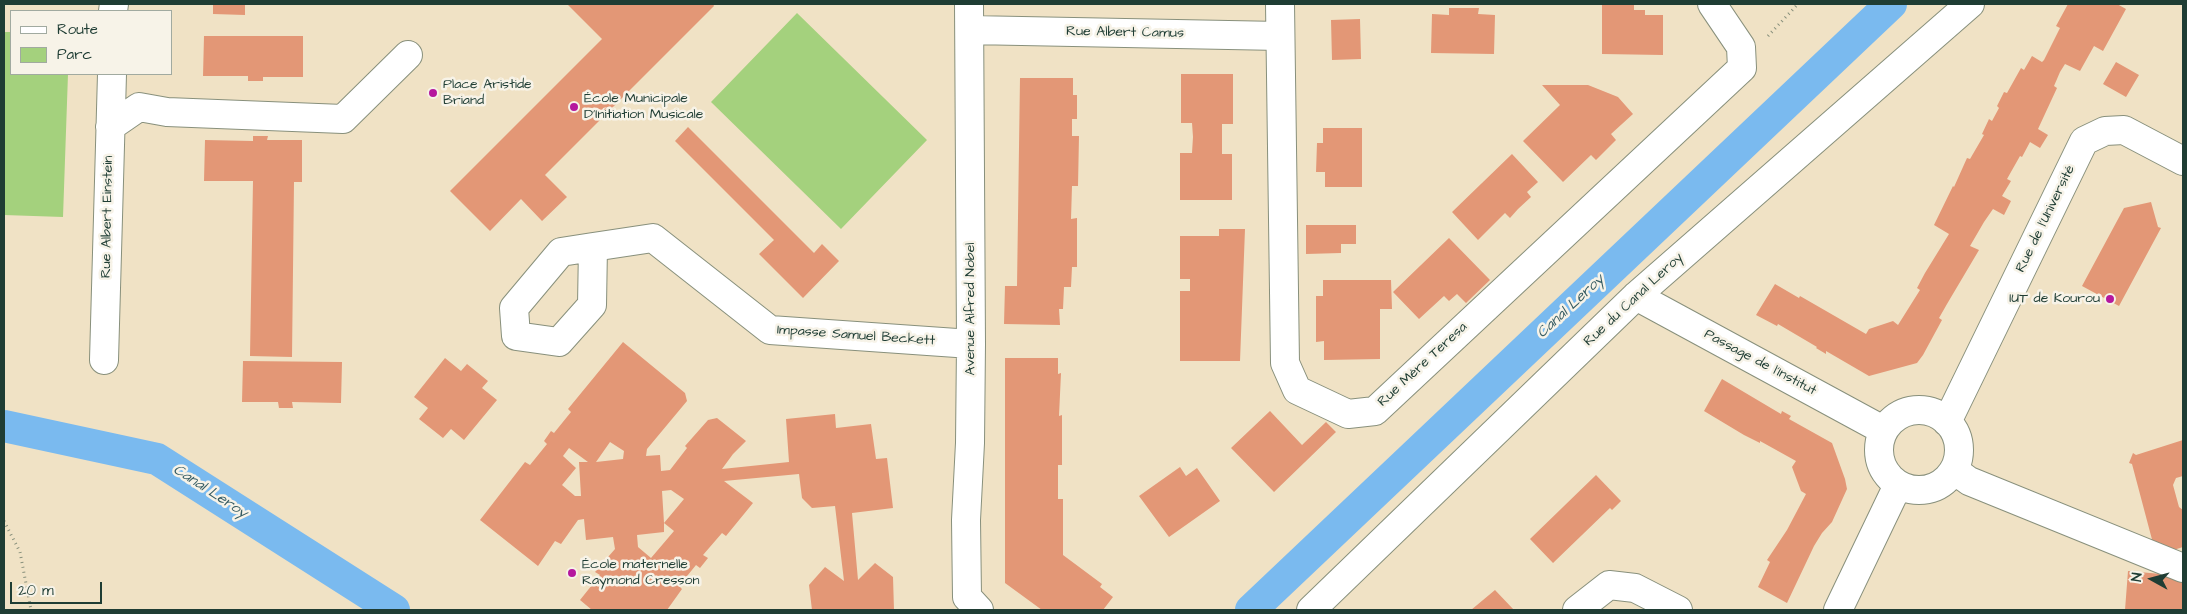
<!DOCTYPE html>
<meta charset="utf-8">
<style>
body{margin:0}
#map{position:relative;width:2187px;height:614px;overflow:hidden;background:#f0e2c5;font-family:"Architects Daughter",sans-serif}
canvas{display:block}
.frame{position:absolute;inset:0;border:5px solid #1f3d34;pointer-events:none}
.legend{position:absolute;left:10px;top:10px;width:162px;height:65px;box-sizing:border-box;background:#f7f3e8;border:1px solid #a1aaa0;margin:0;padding:6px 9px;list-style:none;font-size:15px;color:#1f3d34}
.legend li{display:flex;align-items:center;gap:10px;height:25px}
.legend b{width:25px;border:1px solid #a1aaa0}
.north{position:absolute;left:2127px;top:554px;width:50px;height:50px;-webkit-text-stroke:4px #f7f3e8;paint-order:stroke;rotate:277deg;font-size:14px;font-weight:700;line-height:20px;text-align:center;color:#1f3d34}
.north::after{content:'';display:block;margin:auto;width:18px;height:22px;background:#1f3d34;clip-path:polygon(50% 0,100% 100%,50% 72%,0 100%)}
.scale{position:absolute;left:10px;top:582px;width:92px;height:22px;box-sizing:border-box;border:2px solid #1f3d34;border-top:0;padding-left:6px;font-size:15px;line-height:18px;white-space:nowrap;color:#1f3d34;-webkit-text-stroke:4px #f7f3e8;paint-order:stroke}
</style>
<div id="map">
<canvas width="2187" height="614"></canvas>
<div class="frame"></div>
<ul class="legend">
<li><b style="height:6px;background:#fff"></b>Route</li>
<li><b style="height:14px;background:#a4d17d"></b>Parc</li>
</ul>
<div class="north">N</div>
<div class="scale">20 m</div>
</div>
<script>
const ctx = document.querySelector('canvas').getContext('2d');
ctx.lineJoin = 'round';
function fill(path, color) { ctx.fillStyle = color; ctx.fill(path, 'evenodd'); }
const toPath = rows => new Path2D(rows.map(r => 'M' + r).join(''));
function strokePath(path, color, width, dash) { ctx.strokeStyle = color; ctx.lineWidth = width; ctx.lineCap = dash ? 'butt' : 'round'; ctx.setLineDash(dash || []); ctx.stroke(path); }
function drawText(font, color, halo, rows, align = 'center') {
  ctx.font = font + ' "Architects Daughter",sans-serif'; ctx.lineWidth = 5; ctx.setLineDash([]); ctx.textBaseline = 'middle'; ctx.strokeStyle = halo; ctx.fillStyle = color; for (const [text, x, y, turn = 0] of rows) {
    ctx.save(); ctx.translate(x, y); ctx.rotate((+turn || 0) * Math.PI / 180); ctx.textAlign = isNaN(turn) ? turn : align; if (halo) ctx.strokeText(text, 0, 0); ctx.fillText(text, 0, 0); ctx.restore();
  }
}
const green = toPath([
 [797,13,927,140,841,229,711,102],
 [4,32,11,32,11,74,68,74,63,217,4,215]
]);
const canal = toPath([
 [4,426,157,459,394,610],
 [1251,610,1891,4]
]);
const building = toPath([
 [213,4,245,4,245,15,213,14],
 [567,4,713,4,714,6,545,175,567,197,542,221,521,199,490,231,450,191,602,39],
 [1602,4,1634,4,1634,10,1645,10,1645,15,1663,15,1663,55,1602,54],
 [2068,4,2117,4,2126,9,2103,51,2094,46,2080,71,2065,64,2060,72,2054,86,2057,88,2038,129,2048,135,2040,148,2030,142,2022,157,2020,156,2007,179,2011,181,2002,196,2011,201,2004,215,1993,209,1984,222,1970,246,1979,250,1947,304,1939,318,1942,320,1923,355,1917,363,1869,376,1826,351,1826,354,1816,348,1817,347,1778,324,1777,326,1756,315,1775,284,1799,298,1800,296,1866,334,1869,329,1893,321,1898,325,1920,290,1917,288,1925,273,1949,234,1934,225,1953,186,1954,187,1967,158,1970,159,1984,135,1982,134,1989,119,1992,121,1999,108,1997,106,2004,92,2007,93,2021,68,2024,70,2032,56,2042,62,2044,60,2060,28,2056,26],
 [1449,8,1479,8,1478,14,1495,15,1494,54,1431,53,1432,14,1449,15],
 [1360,19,1361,59,1332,60,1331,20],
 [204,36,303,36,303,77,263,77,263,81,248,81,248,76,203,76],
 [2116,62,2139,75,2126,97,2103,84],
 [1181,74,1233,74,1233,124,1222,124,1222,154,1232,154,1232,200,1180,200,1180,153,1192,153,1193,137,1192,123,1181,123],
 [1020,78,1073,78,1073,95,1077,95,1077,119,1072,119,1072,136,1079,136,1078,186,1072,186,1071,219,1077,218,1077,267,1072,267,1071,287,1064,287,1063,309,1059,309,1060,325,1004,324,1005,286,1017,286],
 [1542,85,1588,85,1618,97,1633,114,1611,134,1616,140,1596,160,1591,155,1563,182,1523,141,1560,105],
 [688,127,814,253,822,244,839,261,803,298,759,254,774,240,675,141],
 [1323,128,1362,128,1362,187,1325,187,1325,172,1316,172,1317,143,1323,143],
 [253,136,268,136,267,140,302,140,302,182,294,182,292,357,250,356,253,181,204,181,205,140,253,141],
 [1512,154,1538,182,1527,192,1531,197,1518,209,1510,218,1505,213,1478,240,1452,212],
 [2151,202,2158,227,2161,228,2119,306,2082,286,2124,208],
 [1306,225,1356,225,1356,244,1341,244,1341,253,1306,254],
 [1219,229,1245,229,1240,361,1180,361,1180,291,1190,291,1190,279,1180,279,1180,236,1219,236],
 [1449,238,1490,280,1466,303,1457,294,1449,301,1444,296,1419,319,1393,292],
 [1323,280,1391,280,1392,309,1380,309,1380,359,1324,360,1324,341,1316,342,1316,296,1323,296],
 [623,342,685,393,687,401,647,449,646,456,660,455,661,471,670,470,687,448,685,446,708,420,717,418,746,441,733,454,722,469,789,462,786,419,835,414,836,428,871,424,876,459,887,458,893,508,852,513,858,580,875,563,893,577,894,610,812,610,809,585,825,567,844,581,835,506,812,508,802,498,799,474,724,481,753,503,726,536,722,533,703,555,708,558,700,568,696,565,679,586,682,589,667,610,592,610,580,600,600,575,595,572,615,549,613,537,586,540,584,519,578,520,561,544,555,541,538,566,480,520,525,462,530,465,547,444,544,441,551,431,554,433,571,412,568,409],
 [610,442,624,451,623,459,596,462],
 [569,448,588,462,579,462,581,496,575,496,562,485,576,468,563,456],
 [671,490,684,499,664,523,662,491],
 [664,523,674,531,651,558,638,547,637,535,664,532],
 [445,358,461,371,467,364,488,381,482,388,497,400,464,440,451,429,443,438,419,419,428,408,414,397],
 [1005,358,1058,358,1058,374,1061,373,1059,416,1062,415,1062,465,1058,465,1058,499,1063,499,1063,555,1102,584,1100,587,1113,597,1103,610,1042,610,1005,583],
 [243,361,342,362,341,403,292,402,293,408,279,408,278,402,242,402],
 [1722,379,1781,414,1782,411,1791,416,1789,419,1832,443,1845,479,1847,489,1832,522,1822,533,1814,546,1787,603,1758,587,1770,562,1767,560,1787,530,1806,494,1801,491,1792,467,1796,461,1760,441,1760,443,1744,435,1704,411],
 [1270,411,1302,445,1326,422,1336,432,1274,492,1231,448],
 [2183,440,2183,476,2176,478,2173,485,2179,507,2183,510,2183,547,2164,553,2154,547,2132,464,2129,463,2133,453,2136,455],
 [1180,467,1186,476,1197,468,1220,501,1169,537,1139,496],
 [1596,475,1621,501,1612,510,1610,508,1553,563,1530,539],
 [2128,571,2183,576,2183,610,2125,610],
 [1495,590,1514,610,1471,610]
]);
const path = toPath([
 [1768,36,1798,4],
 [4,521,20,552,31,610]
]);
const minor = toPath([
 [969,4,971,344,970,443,966,520,967,597,979,610],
 [1280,4,1285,363,1297,390,1348,414,1375,411,1742,68,1741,47,1712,4],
 [113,11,114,4],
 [970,30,1280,36],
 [110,127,139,107,167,112,343,119,408,55],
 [593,247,561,252,514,308,516,336,559,342,592,305,593,247,653,238,770,330,971,344],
 [1636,296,1883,430],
 [104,360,112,74],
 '1879 450a40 40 0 1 1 80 0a40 40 0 1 1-80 0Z',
 [1947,422,2084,141,2105,131,2124,130,2183,161],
 [1954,470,1969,481,2183,568],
 [1311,610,1636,296,1970,4],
 [1577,610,1609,585,1635,588,1678,610],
 [1838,610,1898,485]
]);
const markers = [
 [433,93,5,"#b5179e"],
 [574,107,5,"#b5179e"],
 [2110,299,5,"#b5179e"],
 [572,573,5,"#b5179e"]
];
const streetNames = [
 ["Rue Albert Camus",1125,33,1],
 ["Rue Albert Einstein",108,217,-89],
 ["Rue de l'Université",2046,219,-64],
 ["Rue du Canal Leroy",1634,300,-43],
 ["Avenue Alfred Nobel",971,309,-90],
 ["Impasse Samuel Beckett",856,336,4],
 ["Passage de l'Institut",1760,363,28],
 ["Rue Mère Teresa",1423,365,-43]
];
const poiNames = [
 ["Place Aristide",443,85],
 ["Briand",443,101],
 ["École Municipale",584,99],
 ["D'Initiation Musicale",584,115],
 ["IUT de Kourou",2100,299,"right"],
 ["École maternelle",582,565],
 ["Raymond Cresson",582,581]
];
const waterNames = [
 ["Canal Leroy",1571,307,-43],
 ["Canal Leroy",210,492,33]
];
fill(green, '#a4d17d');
strokePath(canal, '#7abaef', 32);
fill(building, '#e39776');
strokePath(minor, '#88907c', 30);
strokePath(path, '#88907c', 3, [1, 4]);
strokePath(minor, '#fff', 28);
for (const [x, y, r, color] of markers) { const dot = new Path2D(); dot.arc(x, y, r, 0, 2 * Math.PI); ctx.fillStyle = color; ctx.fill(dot); strokePath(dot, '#f7f3e8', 2); }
drawText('14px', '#1f3d34', '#f7f3e8', streetNames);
drawText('14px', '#1f3d34', '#f7f3e8', poiNames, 'left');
drawText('italic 15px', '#365c63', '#f7f3e8', waterNames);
</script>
